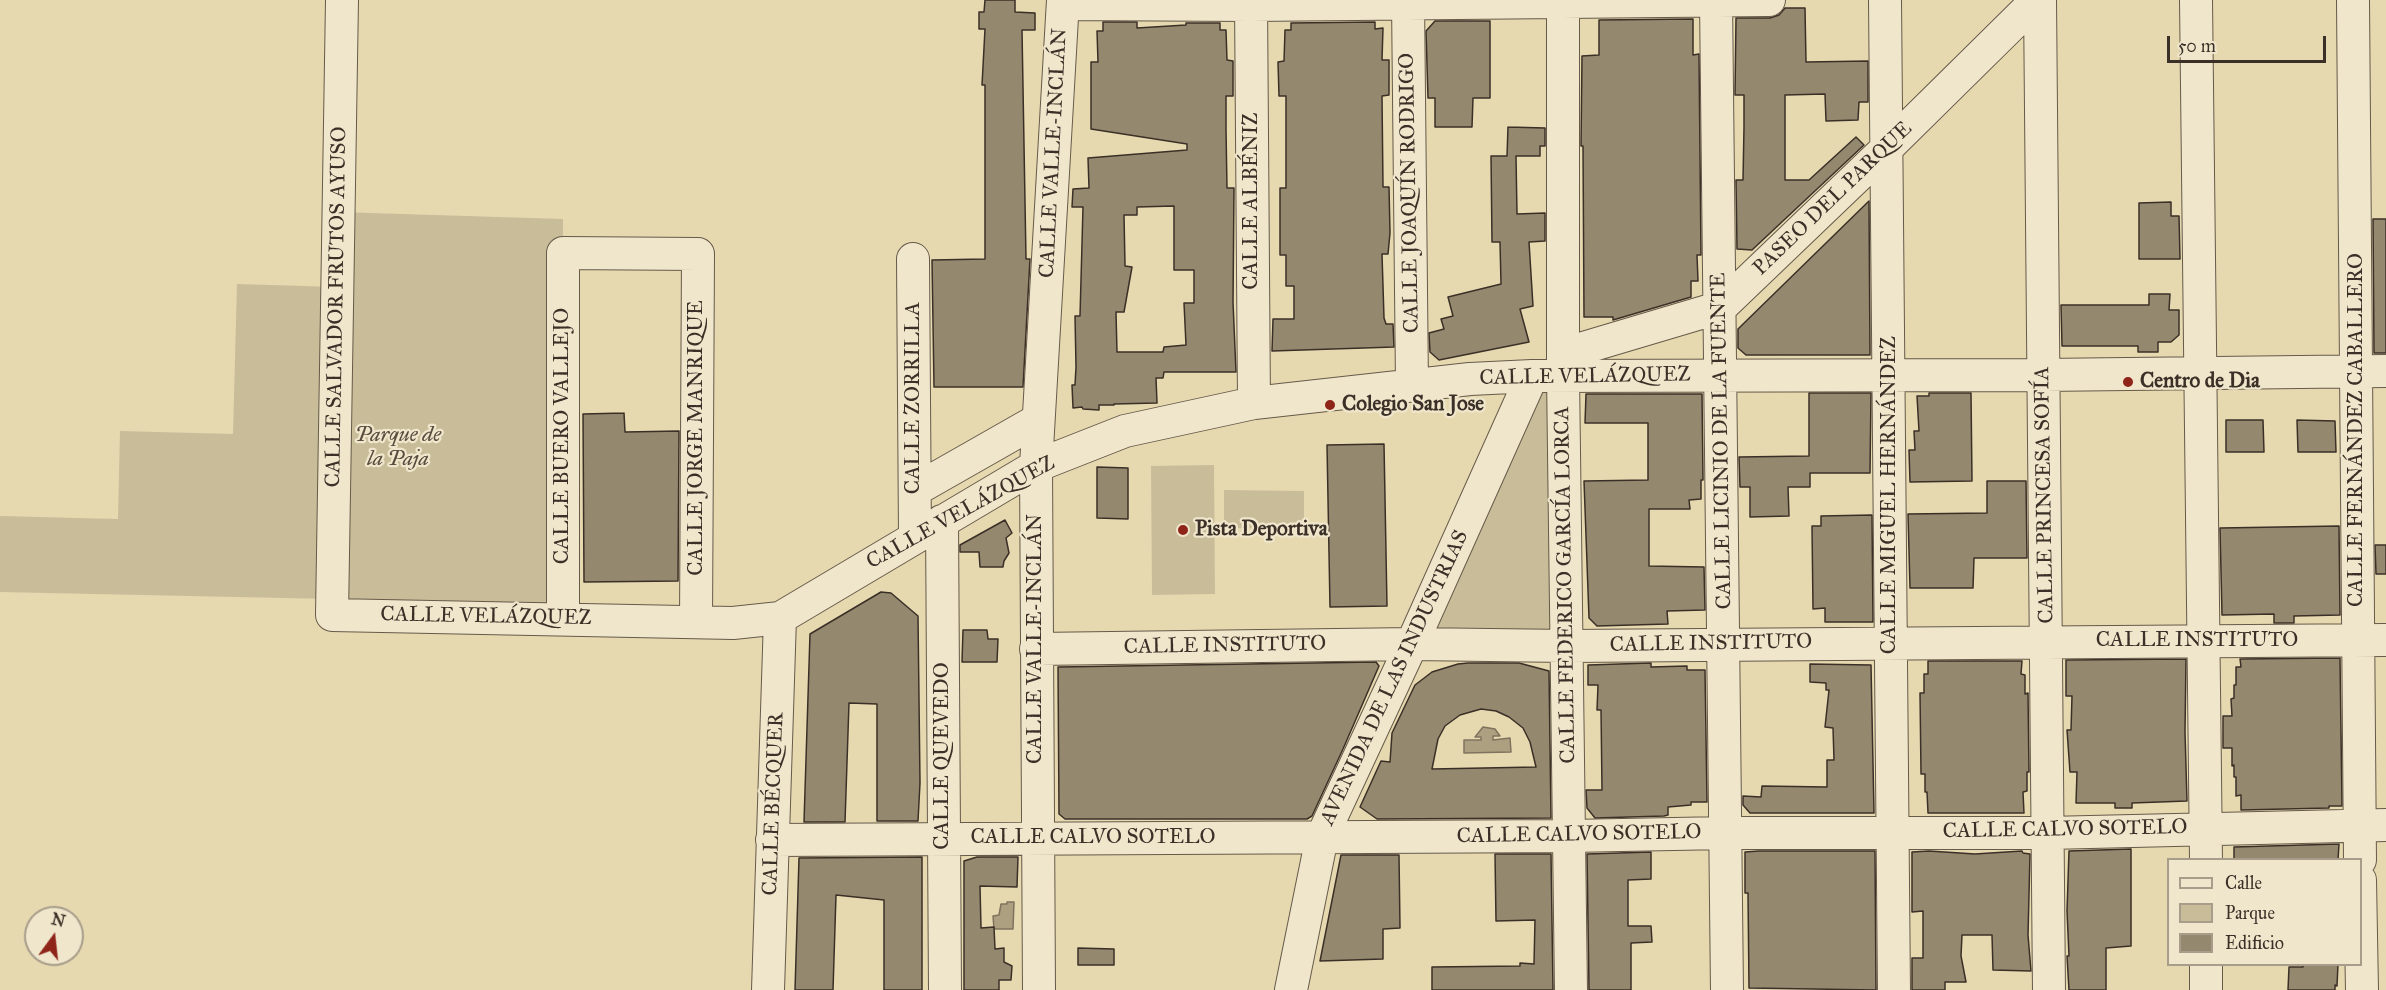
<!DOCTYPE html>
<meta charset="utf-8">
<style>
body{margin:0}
#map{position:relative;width:2386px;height:990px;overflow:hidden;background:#e6d9b0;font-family:"IM FELL Great Primer",serif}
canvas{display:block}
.legend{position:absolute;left:2167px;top:858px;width:195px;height:108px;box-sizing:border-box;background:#efe6cc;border:2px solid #a79d8a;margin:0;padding:8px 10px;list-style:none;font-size:18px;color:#3b3027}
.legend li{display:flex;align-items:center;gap:12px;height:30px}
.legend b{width:30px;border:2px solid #a79d8a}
.north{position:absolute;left:24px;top:906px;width:60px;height:60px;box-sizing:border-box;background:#efe6cc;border:2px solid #a79d8a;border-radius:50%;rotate:15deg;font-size:16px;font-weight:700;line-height:24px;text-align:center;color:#3b3027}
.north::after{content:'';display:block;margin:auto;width:21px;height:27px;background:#8f2418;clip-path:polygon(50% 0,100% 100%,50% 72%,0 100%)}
.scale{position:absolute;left:2167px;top:36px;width:159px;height:27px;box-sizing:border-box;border:3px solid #3b3027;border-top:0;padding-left:8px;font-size:18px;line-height:21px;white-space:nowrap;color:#3b3027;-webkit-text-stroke:4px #efe6cc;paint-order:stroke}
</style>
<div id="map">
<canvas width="2386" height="990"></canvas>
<ul class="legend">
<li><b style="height:8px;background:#efe6cc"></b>Calle</li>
<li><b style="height:16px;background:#c9bc99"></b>Parque</li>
<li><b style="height:16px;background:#94886e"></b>Edificio</li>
</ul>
<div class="north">N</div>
<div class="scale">50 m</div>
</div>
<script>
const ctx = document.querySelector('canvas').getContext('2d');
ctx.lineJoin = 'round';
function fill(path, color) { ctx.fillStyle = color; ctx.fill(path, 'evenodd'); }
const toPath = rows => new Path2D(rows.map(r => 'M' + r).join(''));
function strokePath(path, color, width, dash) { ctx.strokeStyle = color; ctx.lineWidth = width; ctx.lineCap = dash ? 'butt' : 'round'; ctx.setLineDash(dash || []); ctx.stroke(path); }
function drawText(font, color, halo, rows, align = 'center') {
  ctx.font = font + ' "IM FELL Great Primer",serif'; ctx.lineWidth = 4.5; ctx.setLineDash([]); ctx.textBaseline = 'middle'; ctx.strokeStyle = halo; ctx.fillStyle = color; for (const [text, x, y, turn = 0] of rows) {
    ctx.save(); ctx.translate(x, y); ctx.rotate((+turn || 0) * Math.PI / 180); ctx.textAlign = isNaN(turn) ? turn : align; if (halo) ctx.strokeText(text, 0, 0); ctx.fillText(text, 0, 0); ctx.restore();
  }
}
const green = toPath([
 [338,212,563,219,563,619,331,599,0,592,0,516,118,519,120,431,233,434,237,284,337,287],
 [1563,375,1567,646,1412,644,1532,376],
 [1214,465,1215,594,1152,595,1151,466],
 [1224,490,1304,491,1304,529,1224,528]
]);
const water = toPath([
 [1483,727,1495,729,1500,736,1493,736,1493,740,1510,738,1511,752,1464,753,1464,740,1481,740,1481,737,1475,737,1483,727],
 [1007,902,1014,902,1013,929,994,929,993,916,999,915,1001,904,1007,904,1007,902]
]);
const building = toPath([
 [985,0,1015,0,1015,12,1035,13,1035,30,1022,30,1026,259,1030,259,1023,387,934,387,932,260,985,259,985,85,982,85,985,29,979,29,979,12,984,12,985,0],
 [1785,8,1805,8,1806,62,1868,61,1868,102,1859,102,1858,120,1826,121,1825,94,1785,95,1785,180,1809,180,1856,137,1864,145,1752,250,1737,249,1736,180,1743,180,1744,127,1744,95,1735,95,1736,18,1770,18,1779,15,1785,8],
 [1693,19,1693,55,1699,54,1701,255,1697,255,1698,281,1691,281,1691,297,1613,320,1613,317,1584,317,1583,146,1581,146,1582,56,1599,55,1599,20,1693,19],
 [1435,21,1490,21,1490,98,1473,98,1472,127,1435,127,1435,98,1428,98,1426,31,1435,21],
 [1103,22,1137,22,1137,28,1186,25,1186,23,1220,23,1220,30,1226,30,1227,60,1233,61,1233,96,1226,96,1226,129,1227,188,1234,188,1233,302,1236,372,1164,372,1163,378,1156,378,1157,403,1114,404,1114,405,1099,405,1099,410,1083,409,1082,407,1073,408,1072,385,1075,385,1076,367,1075,316,1080,316,1083,207,1072,207,1073,189,1089,188,1088,158,1187,150,1187,144,1091,129,1091,62,1098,62,1097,31,1103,31,1103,22],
 [1174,206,1174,270,1194,270,1194,303,1184,303,1186,345,1164,347,1163,352,1117,352,1116,312,1124,312,1132,267,1125,266,1124,215,1137,215,1137,207,1174,206],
 [1375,22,1375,29,1383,28,1382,60,1389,60,1389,95,1382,96,1383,187,1389,187,1390,233,1388,254,1382,254,1384,318,1386,324,1393,324,1394,347,1272,351,1273,319,1294,319,1294,286,1286,286,1286,255,1280,255,1280,188,1286,188,1286,96,1279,96,1278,62,1284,61,1285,30,1291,30,1291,23,1375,22],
 [1508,127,1545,128,1545,146,1540,146,1540,156,1516,156,1517,214,1545,213,1545,241,1529,242,1533,306,1520,309,1529,342,1439,360,1430,352,1429,333,1444,329,1441,319,1453,316,1448,297,1501,284,1500,242,1492,242,1491,156,1507,156,1508,127],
 [1869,201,1870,355,1746,355,1738,348,1738,329,1869,201],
 [2171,202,2171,216,2179,216,2180,259,2139,259,2139,203,2171,202],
 [2373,219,2386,219,2386,353,2374,353,2373,219],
 [2149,294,2170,294,2169,310,2179,310,2179,335,2171,342,2158,342,2158,352,2138,352,2138,346,2062,346,2061,305,2149,305,2149,294],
 [1809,393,1871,393,1870,473,1810,473,1810,487,1788,487,1789,516,1750,517,1750,487,1740,487,1739,457,1809,456,1809,393],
 [1929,393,1971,393,1972,481,1910,482,1909,450,1915,450,1914,431,1919,431,1917,396,1929,396,1929,393],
 [1586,394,1702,394,1703,480,1701,480,1701,499,1689,500,1690,509,1649,509,1649,566,1704,567,1705,610,1667,611,1668,624,1597,626,1589,618,1584,481,1648,480,1648,423,1585,423,1586,394],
 [624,413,625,432,679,431,678,581,584,582,583,414,624,413],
 [2226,420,2263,420,2264,452,2226,452,2226,420],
 [2297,420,2335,421,2336,452,2298,452,2297,420],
 [1384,444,1387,606,1330,607,1327,445,1384,444],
 [1097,467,1128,468,1128,519,1097,518,1097,467],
 [1987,481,2026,481,2027,558,1974,558,1973,588,1910,588,1908,514,1987,513,1987,481],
 [1872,515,1873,622,1825,622,1825,608,1813,609,1812,526,1821,526,1821,516,1872,515],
 [1005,520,1012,533,1006,538,1009,553,1004,561,1003,567,980,567,979,552,960,552,960,545,1005,520],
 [2339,526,2340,615,2294,616,2294,623,2274,623,2274,614,2222,615,2220,528,2339,526],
 [2375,545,2386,545,2386,574,2376,574,2375,545],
 [881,592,891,593,918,616,920,783,918,821,877,821,877,704,849,703,845,822,804,822,810,634,881,592],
 [963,630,987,630,988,639,998,639,997,662,962,662,963,630],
 [2340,658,2342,806,2329,806,2329,808,2241,810,2241,795,2236,796,2236,777,2234,777,2234,765,2232,766,2232,748,2223,748,2223,716,2232,716,2231,699,2234,698,2234,685,2236,685,2236,667,2241,667,2240,659,2340,658],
 [2186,659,2185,732,2187,801,2132,803,2132,808,2115,808,2115,803,2076,803,2077,772,2070,772,2067,730,2071,730,2072,696,2066,696,2066,660,2186,659],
 [1928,661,2022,661,2021,674,2025,675,2025,694,2028,693,2029,772,2027,772,2027,791,2023,792,2024,813,1928,813,1927,792,1925,792,1925,774,1921,774,1920,693,1924,693,1924,674,1928,674,1928,661],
 [1376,662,1379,666,1343,749,1312,816,1307,819,1065,819,1059,814,1058,667,1376,662],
 [1468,663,1519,663,1549,671,1551,818,1377,819,1360,807,1381,761,1390,762,1392,733,1415,685,1432,672,1458,664,1468,663],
 [1481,709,1496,711,1509,717,1523,728,1530,742,1536,767,1432,769,1438,739,1445,726,1460,715,1481,709],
 [1651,663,1651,667,1687,666,1687,670,1705,670,1707,802,1691,802,1691,805,1668,807,1668,815,1664,816,1595,818,1587,808,1586,790,1602,790,1601,710,1597,710,1598,685,1588,685,1588,665,1651,663],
 [1810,664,1871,665,1874,813,1750,813,1743,805,1743,796,1761,797,1762,786,1827,787,1827,760,1834,760,1833,728,1825,727,1829,690,1826,690,1826,683,1810,682,1810,664],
 [2339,844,2338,860,2234,860,2234,847,2339,844],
 [2131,849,2131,946,2106,948,2106,990,2069,990,2067,956,2069,956,2067,911,2069,851,2131,849],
 [1759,851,1875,851,1876,990,1749,988,1748,893,1745,893,1745,852,1759,851],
 [1929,851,1975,854,2022,851,2023,853,2030,854,2028,935,2031,971,1993,970,1992,935,1962,935,1961,956,1966,982,1945,982,1945,990,1912,990,1912,958,1923,958,1923,911,1912,912,1912,852,1929,851],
 [1651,852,1651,879,1628,880,1628,926,1651,926,1652,942,1631,943,1631,990,1589,990,1587,854,1651,852],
 [1495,854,1551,854,1553,990,1432,990,1432,967,1520,966,1520,963,1534,964,1535,920,1496,921,1495,854],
 [1341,855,1399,855,1400,928,1383,929,1383,959,1320,961,1341,855],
 [922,857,922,990,884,990,884,900,836,895,833,990,795,990,799,858,922,857],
 [977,857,1018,857,1017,887,980,886,981,928,994,927,995,949,1004,948,1004,962,1012,966,1011,980,999,980,999,990,964,990,964,861,977,857],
 [1078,948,1114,949,1114,965,1078,965,1078,948],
 [2303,964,2338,964,2337,986,2335,985,2335,990,2288,990,2289,967,2303,967,2303,964]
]);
const minor = toPath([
 [342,0,332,615,733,623,780,618,1036,466,1125,431,1254,403,1470,379,1532,376,2042,375,2386,371],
 [1251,0,1254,403],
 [1408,0,1412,385],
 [1563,0,1563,375,1571,990],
 [1716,0,1727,990],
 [1885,0,1894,990],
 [2040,0,2049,990],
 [2196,0,2206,860],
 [2353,0,2360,860],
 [1063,4,1251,5,1769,0],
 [913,259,915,537],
 [1563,354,1721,307,1886,149,2037,0],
 [915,490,1038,420],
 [942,521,945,990],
 [563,619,563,253,698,254,696,622],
 [1036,649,1412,644,1567,646,2386,640],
 [772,840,1570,836,1725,833,2048,833,2386,825],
 [2360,880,2362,990],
 [2206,964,2206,990],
 [768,990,780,618],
 [1039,990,1036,466,1063,0],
 [1291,990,1322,837,1415,637,1532,376]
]);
const markers = [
 [2128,382,6,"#8f2418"],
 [1330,405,6,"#8f2418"],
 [1183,530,6,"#8f2418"]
];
const streetNames = [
 ["CALLE VALLE-INCLÁN",1054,153,-87],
 ["CALLE JOAQUÍN RODRIGO",1410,193,-91],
 ["PASEO DEL PARQUE",1833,199,-44],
 ["CALLE ALBÉNIZ",1252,201,-90],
 ["CALLE SALVADOR FRUTOS AYUSO",337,307,-89],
 ["CALLE VELÁZQUEZ",1585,377,-1],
 ["CALLE ZORRILLA",914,398,-90],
 ["CALLE FERNÁNDEZ CABALLERO",2357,430,-90],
 ["CALLE BUERO VALLEJO",563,436,-90],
 ["CALLE JORGE MANRIQUE",697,438,-90],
 ["CALLE LICINIO DE LA FUENTE",1722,441,-91],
 ["CALLE MIGUEL HERNÁNDEZ",1890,495,-90],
 ["CALLE PRINCESA SOFÍA",2045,495,-91],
 ["CALLE VELÁZQUEZ",961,513,-29],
 ["CALLE FEDERICO GARCÍA LORCA",1566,585,-91],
 ["CALLE VELÁZQUEZ",486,617,1],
 ["CALLE VALLE-INCLÁN",1036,639,-90],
 ["CALLE INSTITUTO",2197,641],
 ["CALLE INSTITUTO",1711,644,-1],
 ["CALLE INSTITUTO",1225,646,-1],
 ["AVENIDA DE LAS INDUSTRIAS",1395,678,-65],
 ["CALLE QUEVEDO",943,756,-90],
 ["CALLE BÉCQUER",774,804,-88],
 ["CALLE CALVO SOTELO",2065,830,-1],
 ["CALLE CALVO SOTELO",1579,835,-1],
 ["CALLE CALVO SOTELO",1093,838]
];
const poiNames = [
 ["Centro de Dia",2140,382],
 ["Colegio San Jose",1342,405],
 ["Pista Deportiva",1195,530]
];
const parkNames = [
 ["Parque de",398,436],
 ["la Paja",398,460]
];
fill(green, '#c9bc99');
fill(water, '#aca081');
strokePath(water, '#7f735d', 1.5);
fill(building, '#94886e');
strokePath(building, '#3b3027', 1.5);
strokePath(minor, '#665a49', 34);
strokePath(minor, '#efe6cc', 32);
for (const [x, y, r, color] of markers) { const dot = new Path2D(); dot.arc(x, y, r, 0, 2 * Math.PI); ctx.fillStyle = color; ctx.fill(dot); strokePath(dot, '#efe6cc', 2); }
drawText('21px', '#3b3027', '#efe6cc', streetNames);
drawText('bold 21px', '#3b3027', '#efe6cc', poiNames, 'left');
drawText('italic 21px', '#574c3e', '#efe6cc', parkNames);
</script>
